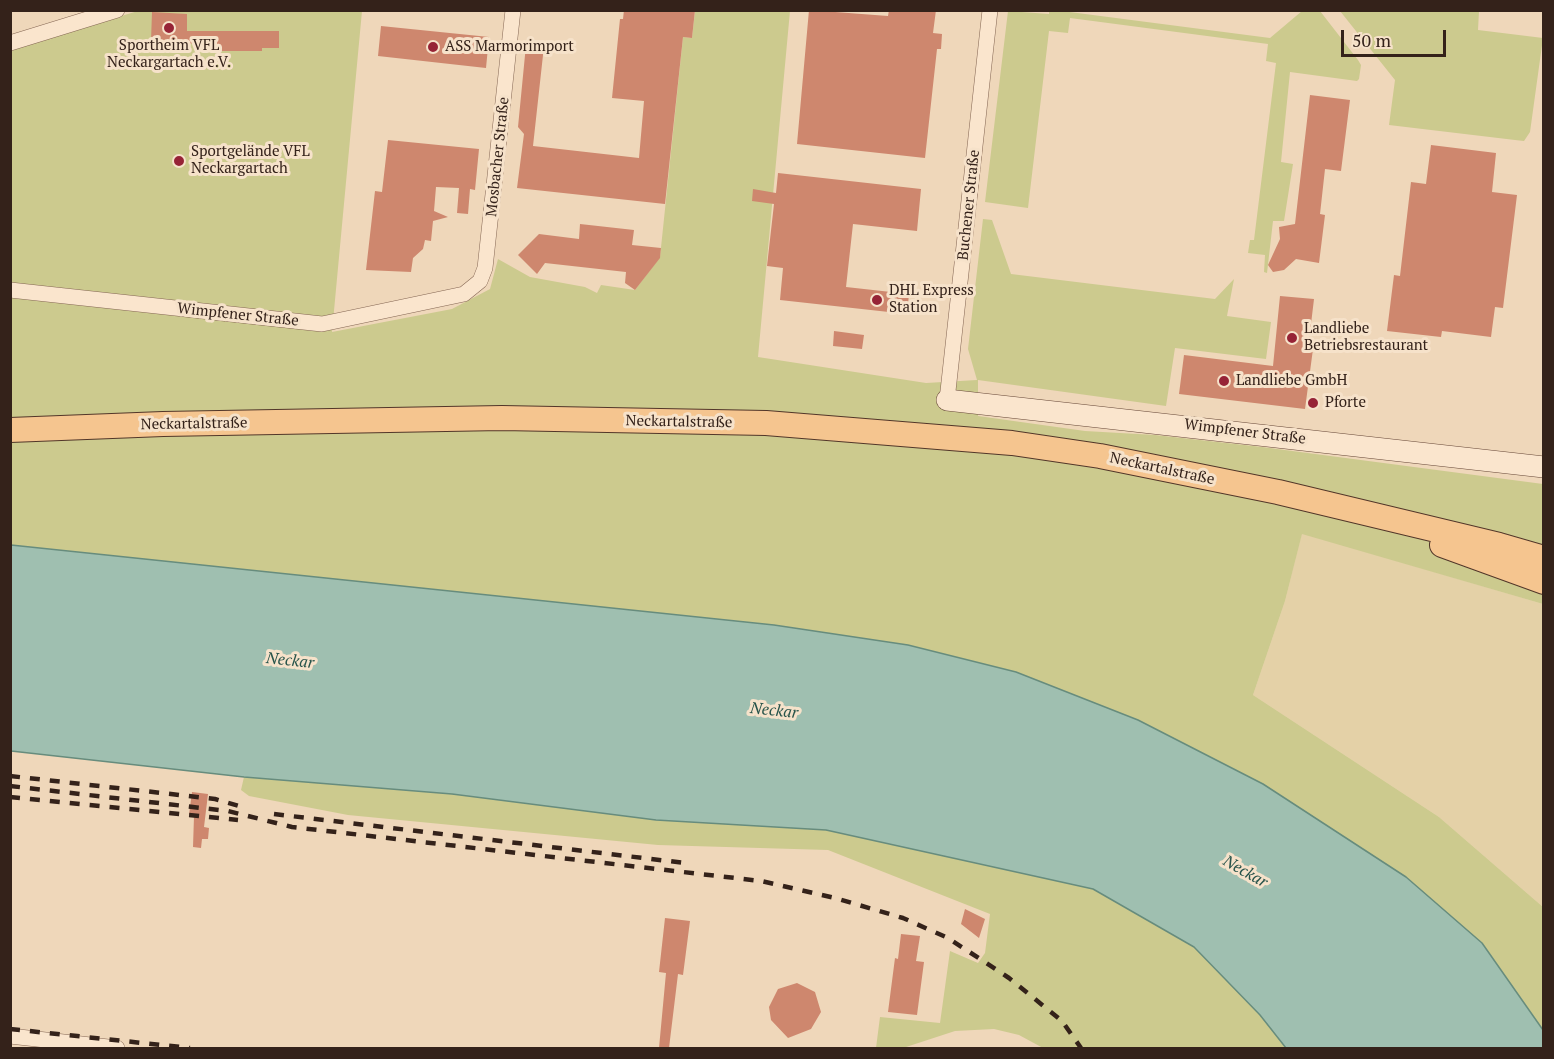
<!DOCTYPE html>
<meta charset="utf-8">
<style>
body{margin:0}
#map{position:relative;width:1554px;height:1059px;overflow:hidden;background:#efd7ba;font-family:"PT Serif",serif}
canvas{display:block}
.frame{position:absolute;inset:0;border:12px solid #34221a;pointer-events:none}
.scale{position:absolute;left:1341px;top:30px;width:105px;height:27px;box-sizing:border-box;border:3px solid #34221a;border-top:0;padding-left:8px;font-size:18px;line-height:21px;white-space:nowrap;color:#34221a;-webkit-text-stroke:4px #f6e2ca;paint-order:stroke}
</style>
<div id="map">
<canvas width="1554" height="1059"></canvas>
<div class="frame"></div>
<div class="scale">50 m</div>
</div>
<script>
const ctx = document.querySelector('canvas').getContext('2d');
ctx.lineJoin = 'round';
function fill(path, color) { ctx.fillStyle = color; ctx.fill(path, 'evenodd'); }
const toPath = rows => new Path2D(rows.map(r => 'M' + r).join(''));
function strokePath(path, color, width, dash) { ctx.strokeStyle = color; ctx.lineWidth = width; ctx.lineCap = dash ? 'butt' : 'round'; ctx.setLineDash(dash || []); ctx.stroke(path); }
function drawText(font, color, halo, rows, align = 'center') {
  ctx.font = font + ' "PT Serif",serif'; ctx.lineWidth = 6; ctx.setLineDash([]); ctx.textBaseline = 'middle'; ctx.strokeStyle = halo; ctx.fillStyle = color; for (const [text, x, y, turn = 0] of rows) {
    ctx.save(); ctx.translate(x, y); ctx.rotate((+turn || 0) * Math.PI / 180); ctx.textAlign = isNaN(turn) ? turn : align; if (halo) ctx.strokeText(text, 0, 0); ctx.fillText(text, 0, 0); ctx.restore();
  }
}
const farmland = toPath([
 [1302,533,1543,604,1543,907,1439,817,1253,695,1285,601]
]);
const green = toPath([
 [138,11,362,11,332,332,452,309,490,289,498,259,530,277,585,287,597,293,601,285,635,290,660,257,683,37,692,38,695,11,790,11,758,357,926,383,977,380,968,349,983,219,992,220,1011,274,1215,299,1234,279,1227,316,1271,322,1266,359,1175,348,1166,406,978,380,978,416,1085,431,1155,435,1262,447,1543,484,1543,604,1302,534,1285,601,1253,695,1439,817,1543,907,1543,1030,1482,943,1138,720,1016,672,908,645,774,625,11,545,11,49],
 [1008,11,1049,14,1049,11,1062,11,1270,38,1302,11,1320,11,1358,60,1361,65,1359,79,1357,81,1290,72,1281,162,1293,164,1284,221,1273,221,1267,273,1264,272,1265,255,1248,253,1250,240,1254,240,1276,63,1266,61,1268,44,1070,18,1068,33,1049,31,1028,208,985,202],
 [1340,11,1479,11,1478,30,1543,38,1530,132,1524,141,1515,140,1389,125,1395,80],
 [244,777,452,794,656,820,826,830,1093,889,1194,947,1260,1015,1286,1048,1043,1048,1019,1035,994,1029,955,1031,903,1048,876,1048,880,1017,940,1023,950,951,978,963,985,953,990,914,828,850,658,845,348,815,249,796,241,790]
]);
const water = toPath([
 [11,545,774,625,908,645,1016,672,1138,720,1263,784,1406,877,1482,943,1543,1030,1543,1048,1286,1048,1260,1015,1194,947,1093,889,826,830,656,820,452,794,244,777,11,751,11,545]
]);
const building = toPath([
 [624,10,695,10,692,38,683,37,665,204,517,188,524,134,518,127,526,45,544,46,533,146,639,158,644,101,612,98,620,19,623,19],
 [809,10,888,16,889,10,936,10,933,33,942,34,941,49,937,49,925,158,797,144],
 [152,12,187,14,187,31,279,31,279,48,262,48,262,51,196,51,196,44,151,41],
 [381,26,489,37,486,68,378,56],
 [1310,95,1350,100,1341,171,1325,169,1320,214,1325,215,1319,263,1296,259,1284,270,1273,272,1268,265,1280,239,1279,227,1295,224],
 [388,140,479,149,475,190,470,189,468,214,457,213,459,188,436,187,434,211,448,217,433,221,431,241,425,240,423,249,413,258,411,272,366,270,375,191,382,192],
 [1431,145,1496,153,1492,192,1517,195,1503,308,1495,307,1491,337,1442,331,1441,337,1387,331,1394,275,1400,276,1411,182,1426,184],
 [778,173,921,189,917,231,853,224,846,287,909,294,907,314,780,300,783,268,767,266,774,204,752,201,753,189,776,193],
 [580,224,634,230,632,245,661,248,660,258,635,290,625,283,626,272,545,263,537,274,518,255,539,234,579,239],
 [1280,296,1314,299,1308,349,1313,349,1305,409,1179,394,1184,355,1273,366],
 [834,331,864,335,862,349,833,346],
 [192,792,208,794,204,827,209,828,208,839,202,839,201,848,193,847,194,816,189,815],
 [965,909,985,919,979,938,961,924],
 [665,918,690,921,683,975,678,974,669,1048,659,1048,666,973,659,972],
 [901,934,920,936,916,961,924,962,917,1015,888,1012,895,958,898,959],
 [797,983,815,992,821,1012,811,1029,788,1038,771,1020,769,1007,778,989]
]);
const street = toPath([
 [10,43,117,10],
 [10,290,322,324,464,294,480,281,485,268,513,10],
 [947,400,990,10],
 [10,1036,117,1048]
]);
const secondary = toPath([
 [947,400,1544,467]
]);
const primary = toPath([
 [10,430,163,424,502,418,766,423,1012,443,1100,456,1278,492,1499,545,1544,558],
 [1442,545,1544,582]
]);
const rail = toPath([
 [10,776,215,799,239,806],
 [10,786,228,811,292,827,761,881,835,898,903,918,948,938,1009,978,1062,1021,1081,1048],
 [10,797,238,820],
 [274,814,685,863],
 [10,1029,190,1048]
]);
const markers = [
 [169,28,6,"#962336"],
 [433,47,6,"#962336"],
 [179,161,6,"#962336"],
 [877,300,6,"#962336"],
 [1292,338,6,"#962336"],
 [1224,381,6,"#962336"],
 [1313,403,6,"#962336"]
];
const poiNames = [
 ["Sportheim VFL",169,46,"center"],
 ["Neckargartach e.V.",169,63,"center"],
 ["ASS Marmorimport",445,47],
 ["Sportgelände VFL",191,152],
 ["Neckargartach",191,169],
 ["DHL Express",889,291],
 ["Station",889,308],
 ["Landliebe",1304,329],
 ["Betriebsrestaurant",1304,346],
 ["Landliebe GmbH",1236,381],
 ["Pforte",1325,403]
];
const streetNames = [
 ["Mosbacher Straße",498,157,-84],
 ["Buchener Straße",969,205,-84],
 ["Wimpfener Straße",238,315,6],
 ["Neckartalstraße",679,422,1],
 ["Neckartalstraße",194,424,-1],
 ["Wimpfener Straße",1245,432,7],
 ["Neckartalstraße",1162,469,12]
];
const waterNames = [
 ["Neckar",290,661,6],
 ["Neckar",774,711,6],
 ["Neckar",1245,872,30]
];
fill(farmland, '#e4d1a7');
fill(green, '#ccca8e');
fill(water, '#9fbfb0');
strokePath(water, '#678c7d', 1.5);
fill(building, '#ce876e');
strokePath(street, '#856754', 16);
strokePath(secondary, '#674838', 22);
strokePath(primary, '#523629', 26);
strokePath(street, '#fae5cd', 15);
strokePath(secondary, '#fae5cd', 21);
strokePath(primary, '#f5c58f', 24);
strokePath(rail, '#34221a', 4.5, [10, 10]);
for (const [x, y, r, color] of markers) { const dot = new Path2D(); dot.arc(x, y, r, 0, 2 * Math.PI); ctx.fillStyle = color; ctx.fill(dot); strokePath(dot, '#f6e2ca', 2); }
drawText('15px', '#34221a', '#f6e2ca', poiNames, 'left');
drawText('15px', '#34221a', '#f6e2ca', streetNames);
drawText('italic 16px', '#28544b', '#f6e2ca', waterNames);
</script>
